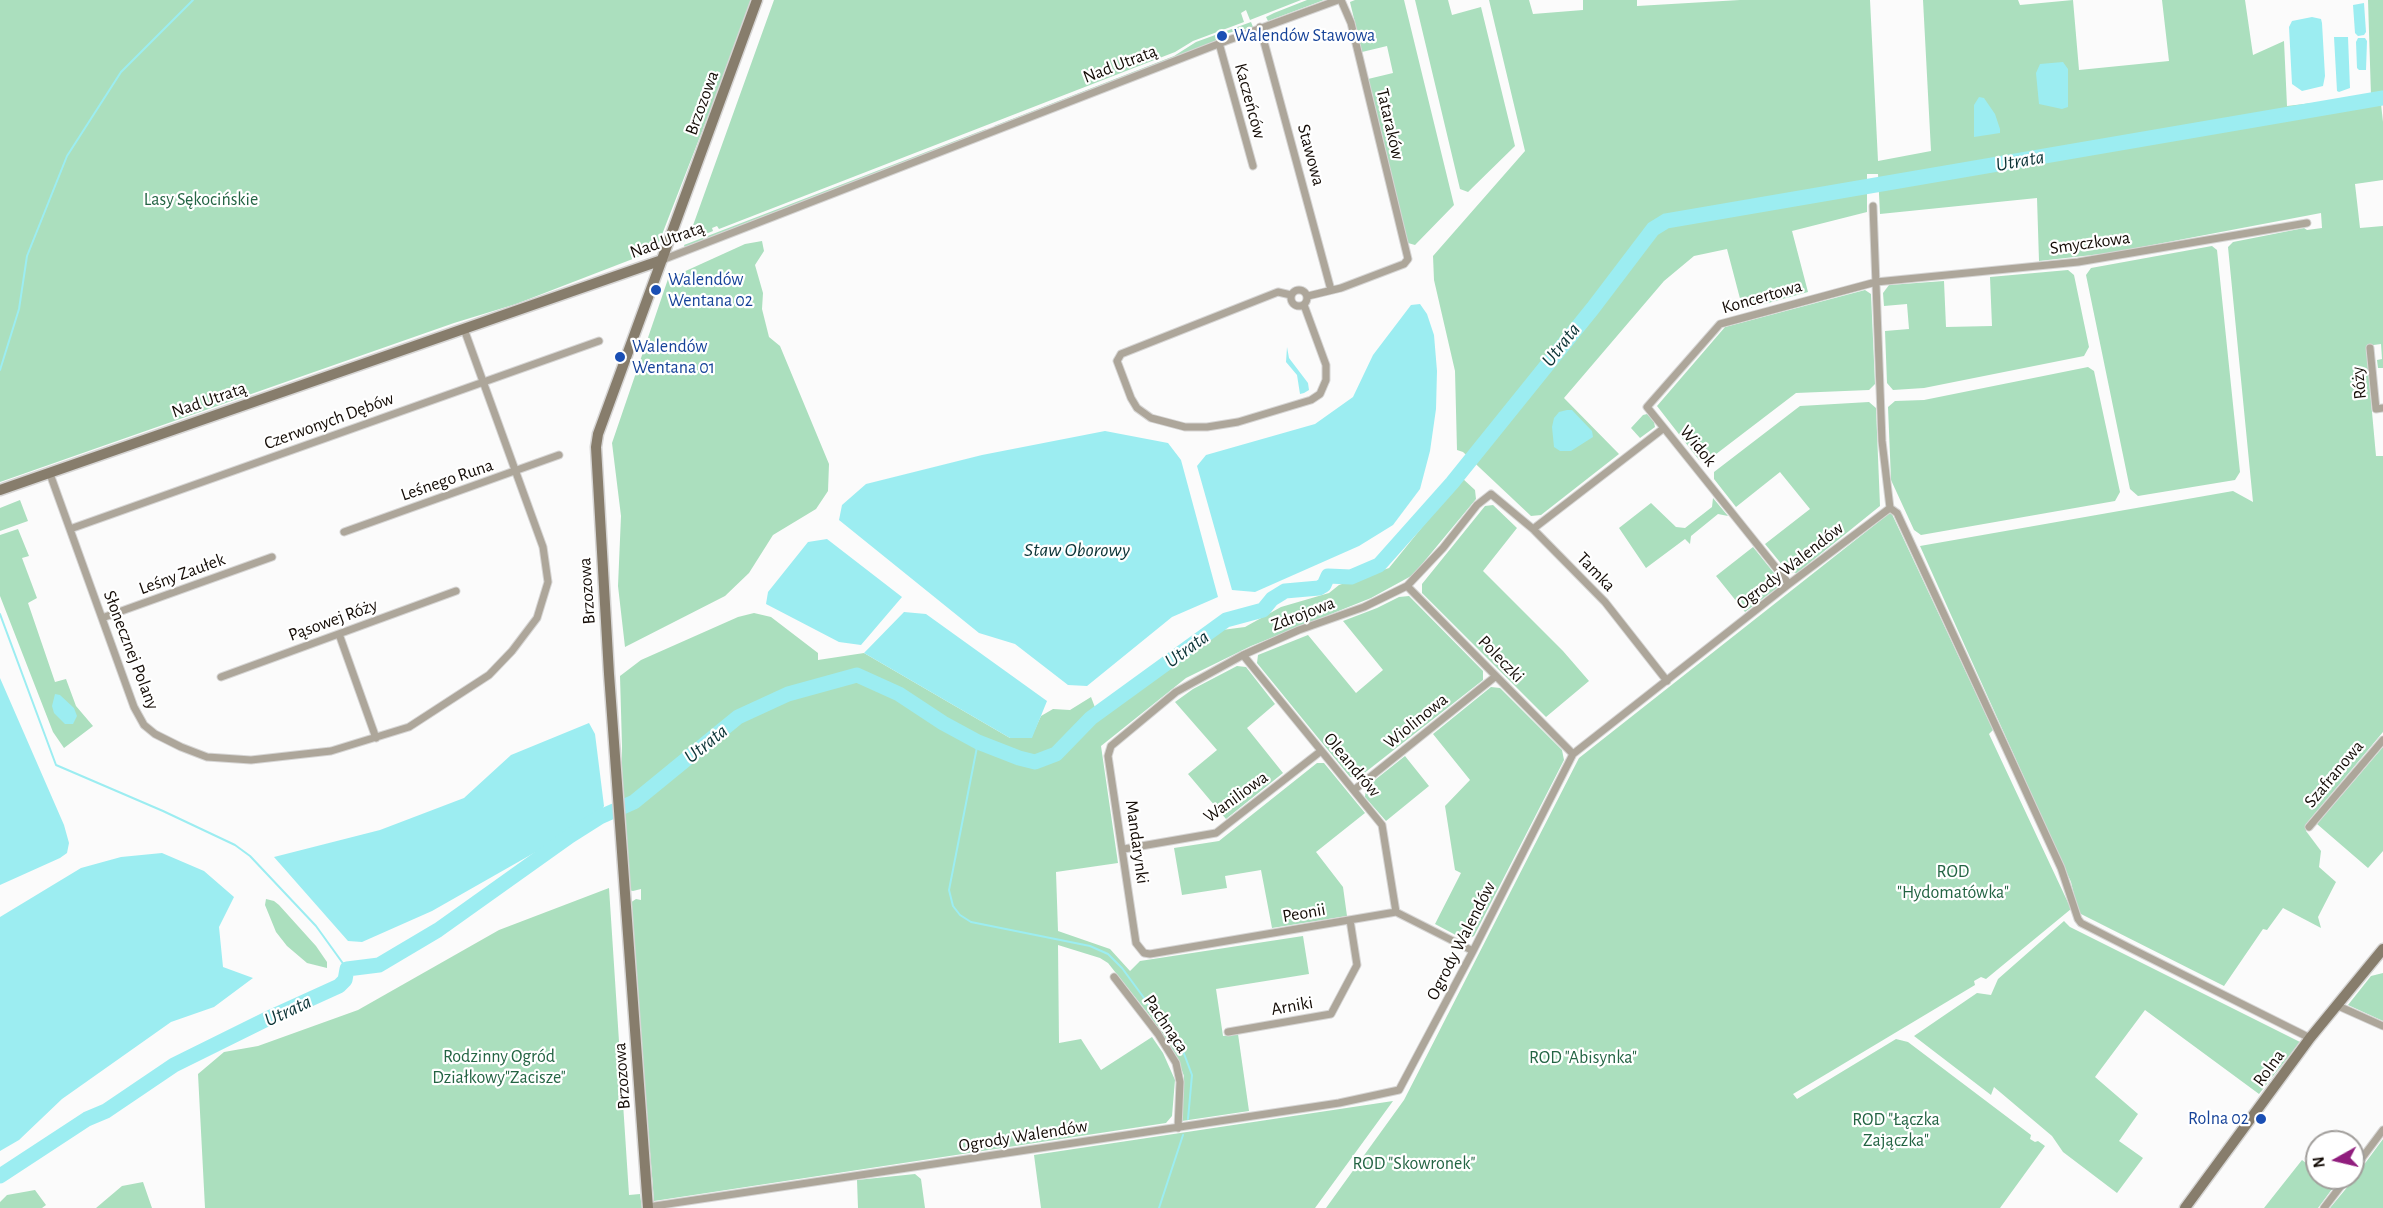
<!DOCTYPE html>
<meta charset="utf-8">
<style>
body{margin:0}
#map{position:relative;width:2383px;height:1208px;overflow:hidden;background:#fbfbfb;font-family:"Alegreya Sans",sans-serif}
canvas{display:block}
.north{position:absolute;left:2305px;top:1130px;width:60px;height:60px;box-sizing:border-box;background:#fff;border:2px solid #a19e9b;border-radius:50%;rotate:262deg;font-size:16px;font-weight:700;line-height:24px;text-align:center;color:#140c06}
.north::after{content:'';display:block;margin:auto;width:21px;height:27px;background:#901d7d;clip-path:polygon(50% 0,100% 100%,50% 72%,0 100%)}
</style>
<div id="map">
<canvas width="2383" height="1208"></canvas>
<div class="north">N</div>
</div>
<script>
const ctx = document.querySelector('canvas').getContext('2d');
ctx.lineJoin = 'round';
function fill(path, color) { ctx.fillStyle = color; ctx.fill(path, 'evenodd'); }
const toPath = rows => new Path2D(rows.map(r => 'M' + r).join(''));
function strokePath(path, color, width, dash) { ctx.strokeStyle = color; ctx.lineWidth = width; ctx.lineCap = dash ? 'butt' : 'round'; ctx.setLineDash(dash || []); ctx.stroke(path); }
function drawText(font, color, halo, rows, align = 'center') {
  ctx.font = font + ' "Alegreya Sans",sans-serif'; ctx.lineWidth = 4.5; ctx.setLineDash([]); ctx.textBaseline = 'middle'; ctx.strokeStyle = halo; ctx.fillStyle = color; for (const [text, x, y, turn = 0] of rows) {
    ctx.save(); ctx.translate(x, y); ctx.rotate((+turn || 0) * Math.PI / 180); ctx.textAlign = isNaN(turn) ? turn : align; if (halo) ctx.strokeText(text, 0, 0); ctx.fillText(text, 0, 0); ctx.restore();
  }
}
const green = toPath([
 [0,0,753,0,656,250,516,304,454,323,0,482],
 [774,0,1301,0,1250,20,1246,10,1241,13,1244,22,1193,41,1175,52,719,229,717,226,712,228,713,231,701,236,700,232,698,232,700,236,682,242,686,232,691,231],
 [1307,0,1324,0,1268,21,1266,17,1274,13],
 [1355,0,1404,0,1454,205,1415,245,1408,243,1368,79,1393,73,1387,46,1362,52,1350,2],
 [1415,0,1448,0,1452,15,1481,7,1515,146,1468,192,1460,189],
 [1489,0,1529,0,1533,14,1583,10,1583,0,1637,0,1637,6,1740,0,1870,0,1878,161,1931,151,1923,0,2018,0,2020,5,2073,0,2079,70,2169,61,2162,0,2245,0,2253,55,2284,41,2287,106,2371,96,2368,0,2383,0,2383,103,2381,104,2383,122,2383,180,2355,184,2360,228,2383,226,2383,368,2378,368,2377,360,2382,359,2381,344,2366,346,2376,456,2383,456,2383,732,2306,824,2306,831,2321,851,2319,867,2336,882,2318,917,2321,928,2283,908,2267,930,2263,929,2224,986,2077,912,2077,907,2071,882,1920,546,2233,491,2253,502,2228,247,2233,242,2304,228,2307,230,2322,228,2321,213,2110,253,2039,261,2037,198,1880,214,1878,174,1867,174,1867,212,1792,231,1808,292,1743,310,1727,249,1694,256,1664,281,1564,398,1619,454,1541,515,1531,516,1463,452,1457,450,1455,371,1434,280,1433,256,1525,151],
 [1251,22,1253,27,1224,34,1220,36,1220,39,1120,79,996,127,994,126,1174,56,1196,42],
 [986,129,985,131,685,248,684,245],
 [762,241,764,251,755,265,763,293,762,309,769,337,780,346,829,464,828,491,816,509,773,535,749,573,725,596,625,647,618,586,621,516,612,443,668,279,745,244],
 [2212,246,2217,250,2240,472,2235,480,2138,496,2130,489,2086,275,2091,268],
 [2068,270,2074,275,2089,347,2084,356,1924,388,1893,390,1887,383,1885,331,1909,329,1907,304,1884,306,1883,293,1889,285,1944,281,1946,327,1992,326,1990,277],
 [1865,290,1871,294,1875,384,1869,390,1796,393,1707,461,1699,460,1657,406,1725,327],
 [2088,367,2094,371,2120,492,2115,501,1921,535,1914,530,1891,480,1888,407,1895,401,1924,400],
 [1869,402,1876,408,1880,506,1797,573,1788,572,1765,544,1810,509,1780,472,1736,507,1714,479,1714,472,1800,406],
 [1647,414,1654,422,1655,427,1640,438,1631,428,1643,415],
 [1462,478,1475,490,1476,499,1413,575,1371,598,1251,646,1186,678,1101,746,1118,863,1056,872,1058,931,1110,949,1130,971,1140,961,1303,936,1309,974,1216,989,1223,1036,1238,1034,1249,1111,1182,1121,1184,1076,1177,1058,1150,1016,1108,963,1100,958,1058,945,1059,1043,1081,1039,1101,1070,1152,1037,1163,1053,1175,1080,1172,1116,1166,1123,654,1201,630,903,636,899,641,900,641,889,633,891,628,890,621,794,622,746,620,676,641,660,738,617,754,613,771,617,818,653,818,660,864,653,1010,738,1031,738,1041,716,1053,709,1070,710,1091,697,1099,718,1118,705,1126,695,1142,686,1158,671,1222,630,1245,627,1281,607,1329,593,1339,585,1389,568],
 [1713,498,1728,516,1718,514,1691,536,1690,544,1685,539,1646,568,1619,528,1651,503,1676,527,1685,528,1712,507],
 [20,500,28,521,0,531,0,508],
 [1493,505,1517,528,1483,571,1563,651,1589,681,1546,717,1422,593,1422,584,1485,506],
 [1891,512,1993,730,1989,734,2071,909,1986,979,1981,977,1974,981,1975,985,1793,1094,1797,1099,1896,1039,1908,1042,2031,1135,2030,1139,2035,1142,2038,1141,2045,1146,2000,1208,1326,1208,1404,1100,1579,758],
 [18,529,29,556,22,558,37,598,28,603,55,682,66,679,76,706,93,726,64,748,53,732,0,596,0,535],
 [1753,547,1778,578,1777,588,1745,612,1716,576],
 [1409,596,1483,671,1483,680,1358,778,1350,777,1257,663,1258,655,1308,635,1356,693,1383,670,1343,621,1377,608,1399,597],
 [1237,666,1246,667,1275,704,1247,728,1283,773,1226,819,1188,774,1217,750,1175,702,1193,689],
 [1491,687,1500,688,1562,750,1564,760,1474,936,1465,940,1435,924,1461,873,1455,870,1445,806,1470,780,1433,734],
 [2383,747,2383,851,2368,868,2317,824],
 [1405,756,1429,786,1386,821,1365,797,1366,787],
 [1317,763,1324,763,1365,813,1316,852,1343,887,1347,916,1272,928,1261,870,1225,876,1227,888,1182,895,1174,848,1219,841],
 [609,888,629,1195,640,1194,642,1208,205,1208,198,1074,224,1052,258,1046,358,1010,499,930],
 [266,899,274,901,279,905,316,946,327,962,327,968,307,963,287,946,276,932,265,905],
 [2064,921,2070,927,2300,1042,2259,1094,2145,1010,2095,1077,2138,1114,2119,1141,2143,1158,2117,1193,2063,1152,2052,1136,1994,1087,1991,1095,1914,1036,1977,993,1991,995,1998,979],
 [2383,973,2383,1021,2348,1005,2371,976],
 [1393,1101,1315,1208,1041,1208,1034,1155],
 [2383,1139,2383,1208,2330,1208,2349,1185],
 [2302,1160,2317,1171,2317,1178,2326,1178,2335,1185,2318,1208,2264,1208],
 [915,1174,921,1179,925,1208,858,1208,857,1180],
 [143,1182,152,1208,96,1208,122,1186],
 [35,1190,46,1205,42,1208,0,1208,0,1202,7,1195]
]);
const water = toPath([
 [2364,3,2366,32,2364,35,2358,36,2355,33,2353,5],
 [2312,17,2321,19,2322,23,2325,76,2323,86,2302,91,2292,84,2289,27,2292,21],
 [2334,37,2348,37,2350,88,2339,92,2337,91],
 [2358,38,2365,38,2367,41,2366,70,2359,70,2357,68,2356,42],
 [2063,62,2068,69,2068,107,2062,109,2039,104,2036,73,2040,64],
 [1979,97,1984,98,1995,114,2000,129,2000,133,1974,137,1974,105],
 [1420,304,1427,314,1434,335,1437,371,1436,409,1430,451,1420,489,1393,525,1359,546,1255,592,1232,590,1197,466,1206,455,1315,424,1353,397,1373,355,1411,305],
 [1287,347,1289,358,1308,383,1309,390,1304,393,1300,394,1297,375,1286,362],
 [1567,410,1572,410,1592,431,1593,437,1571,451,1560,451,1554,447,1552,427,1554,418,1559,412],
 [1105,431,1168,443,1181,460,1218,597,1172,617,1087,686,1068,685,1015,644,979,633,839,520,842,505,866,484,982,455],
 [827,539,902,597,861,645,839,642,766,604,768,592,808,542],
 [904,612,926,614,1047,701,1032,738,1010,738,864,653],
 [0,678,64,825,69,843,67,853,60,858,0,885],
 [55,694,60,695,74,708,77,716,73,724,65,724,54,713,52,706],
 [589,723,595,734,604,806,599,816,432,911,362,942,348,941,274,857,380,830,464,798,511,755],
 [162,853,204,871,234,897,219,927,223,967,253,978,214,1007,171,1022,62,1099,19,1140,0,1151,0,917,81,868,121,857]
]);
const stream = toPath([
 [0,370,19,309,27,256,67,156,121,72,193,0],
 [0,614,56,765,163,811,235,845,250,856,316,926,347,969],
 [978,742,949,890,953,906,960,915,971,922,1090,946,1108,954,1122,968,1183,1051,1192,1075,1188,1119],
 [1159,1208,1183,1135]
]);
const river = toPath([
 [0,1176,87,1119,106,1111,174,1065,273,1016,339,986,345,980,347,969,379,965,438,930,570,836,600,817,634,802,738,717,788,694,857,675,899,694,943,723,978,742,1019,758,1035,762,1056,754,1091,718,1226,620,1263,610,1272,599,1285,591,1319,588,1324,585,1328,576,1351,577,1379,565,1452,483,1593,308,1653,229,1666,221,2383,98]
]);
const street = toPath([
 [1260,27,1331,290],
 [1219,43,1253,166],
 [1873,206,1882,441,1890,508],
 [662,260,1226,41,1338,0],
 '1291 298a8 8 0 1 1 16 0a8 8 0 1 1-16 0Z',
 [1291,295,1278,292,1121,354,1117,361,1131,398,1137,408,1151,418,1185,427,1207,427,1238,422,1311,400,1320,394,1326,380,1326,365,1304,305],
 [1308,296,1341,288,1404,264,1408,259,1351,23,1341,0],
 [2370,348,2376,409,2383,408],
 [1664,428,1647,407,1720,324,1876,282,2078,262,2307,223],
 [50,474,134,707,144,725,155,734,181,747,207,757,251,760,331,751,409,727,489,675,512,651,537,618,548,582,543,547,464,329],
 [1890,508,1897,513,2005,746,2061,868,2078,919,2081,923,2132,949,2310,1038],
 [70,529,599,341],
 [1533,529,1664,428,1789,584],
 [344,532,559,455],
 [1407,586,1573,754],
 [102,618,272,557],
 [339,634,376,738],
 [1243,655,1382,825,1396,912],
 [221,677,456,591],
 [1354,790,1496,676],
 [2309,827,2383,740],
 [1124,849,1216,833,1321,751],
 [1473,951,1396,912,1150,954,1144,953,1136,943,1108,756,1111,746,1176,692,1243,655,1299,630,1364,607,1407,586,1443,548,1477,505,1491,494,1533,529,1605,602,1667,681],
 [1114,977,1158,1034,1176,1063,1180,1082,1178,1128],
 [2336,1005,2383,1026],
 [1228,1032,1331,1014,1357,965,1350,920],
 [2353,1170,2383,1130],
 [648,1207,1339,1103,1399,1090,1473,951,1573,754,1789,584,1890,508],
 [2324,1208,2347,1178]
]);
const secondary = toPath([
 [0,490,662,260],
 [648,1208,609,674,596,447,598,434,757,0],
 [2185,1208,2310,1038,2383,949]
]);
const markers = [
 [1222,36,6,"#1a4fb4"],
 [656,290,6,"#1a4fb4"],
 [620,357,6,"#1a4fb4"],
 [2261,1119,6,"#1a4fb4"]
];
const transitNames = [
 ["Walendów Stawowa",1234,36],
 ["Walendów",668,280],
 ["Wentana 02",668,301],
 ["Walendów",632,347],
 ["Wentana 01",632,368],
 ["Rolna 02",2249,1119,"right"]
];
const streetNames = [
 ["Nad Utratą",1120,64,-21],
 ["Kaczeńców",1250,101,75],
 ["Brzozowa",702,103,-70],
 ["Tataraków",1390,124,77],
 ["Stawowa",1311,155,75],
 ["Nad Utratą",667,240,-20],
 ["Smyczkowa",2090,243,-8],
 ["Koncertowa",1762,297,-16],
 ["Róży",2359,383,-96],
 ["Nad Utratą",209,400,-19],
 ["Czerwonych Dębów",329,421,-20],
 ["Widok",1698,446,51],
 ["Leśnego Runa",447,480,-19],
 ["Ogrody Walendów",1790,566,-38],
 ["Tamka",1596,572,46],
 ["Leśny Zaułek",182,574,-20],
 ["Brzozowa",587,591,-94],
 ["Zdrojowa",1303,614,-21],
 ["Pąsowej Róży",333,620,-20],
 ["Słonecznej Polany",131,650,69],
 ["Poleczki",1501,659,46],
 ["Wiolinowa",1416,721,-39],
 ["Oleandrów",1352,765,50],
 ["Szafranowa",2334,774,-50],
 ["Waniliowa",1236,797,-36],
 ["Mandarynki",1137,842,82],
 ["Peonii",1304,913,-10],
 ["Ogrody Walendów",1461,941,-63],
 ["Arniki",1292,1006,-10],
 ["Pachnąca",1166,1024,56],
 ["Rolna",2269,1068,-54],
 ["Brzozowa",622,1076,-94],
 ["Ogrody Walendów",1023,1136,-9]
];
const parkNames = [
 ["Lasy Sękocińskie",201,200],
 ["ROD",1953,872],
 ["\"Hydomatówka\"",1953,893],
 ["Rodzinny Ogród",499,1057],
 ["Działkowy\"Zacisze\"",499,1078],
 ["ROD \"Abisynka\"",1583,1058],
 ["ROD \"Łączka",1896,1120],
 ["Zajączka\"",1896,1141],
 ["ROD \"Skowronek\"",1414,1164]
];
const waterNames = [
 ["Utrata",2020,161,-10],
 ["Utrata",1561,345,-52],
 ["Staw Oborowy",1077,550],
 ["Utrata",1187,649,-36],
 ["Utrata",706,744,-39],
 ["Utrata",288,1011,-25]
];
fill(green, '#abdfbe');
fill(water, '#9cedf1');
strokePath(stream, '#9cedf1', 2);
strokePath(river, '#9cedf1', 15);
strokePath(street, '#d6d5d4', 9);
strokePath(secondary, '#d6d5d4', 13);
strokePath(street, '#ada69a', 7);
strokePath(secondary, '#877d6c', 10);
for (const [x, y, r, color] of markers) { const dot = new Path2D(); dot.arc(x, y, r, 0, 2 * Math.PI); ctx.fillStyle = color; ctx.fill(dot); strokePath(dot, '#fff', 2); }
drawText('18px', '#164399', '#fff', transitNames, 'left');
drawText('18px', '#140c06', '#fff', streetNames);
drawText('18px', '#236443', '#fff', parkNames);
drawText('italic 20px', '#0c3437', '#fff', waterNames);
</script>
